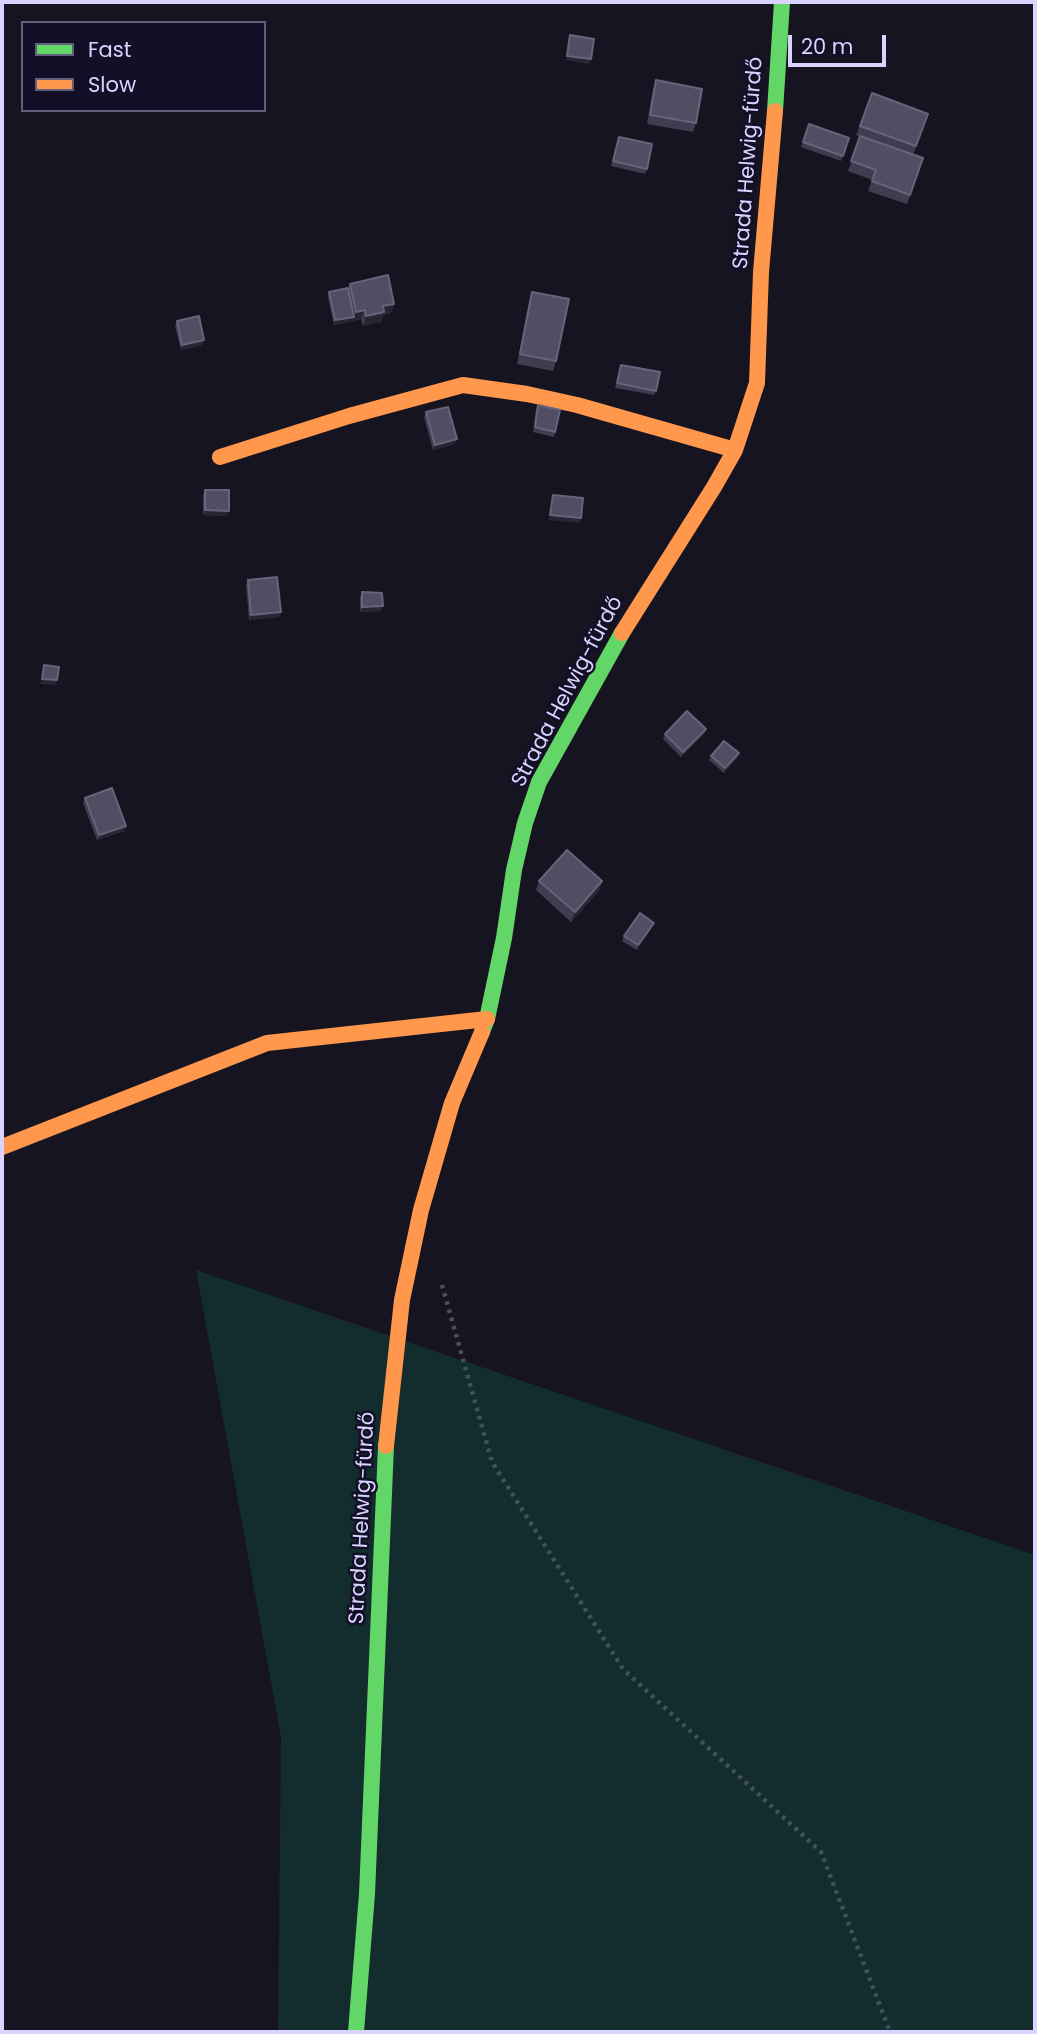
<!DOCTYPE html>
<meta charset="utf-8">
<style>
body{margin:0}
#map{position:relative;width:1037px;height:2034px;overflow:hidden;background:#161421;font-family:Poppins,sans-serif}
canvas{display:block}
.frame{position:absolute;inset:0;border:4px solid #d9d4ff;pointer-events:none}
.legend{position:absolute;left:21px;top:21px;width:245px;height:91px;box-sizing:border-box;background:#130f26;border:2px solid #625e7d;margin:0;padding:9px 12px;list-style:none;font-size:21px;color:#d9d4ff}
.legend li{display:flex;align-items:center;gap:14px;height:35px}
.legend b{width:35px;border:2px solid #625e7d}
.scale{position:absolute;left:788px;top:35px;width:98px;height:32px;box-sizing:border-box;border:4px solid #d9d4ff;border-top:0;padding-left:9px;font-size:21px;line-height:24px;white-space:nowrap;color:#d9d4ff;-webkit-text-stroke:5px #130f26;paint-order:stroke}
</style>
<div id="map">
<canvas width="1037" height="2034"></canvas>
<div class="frame"></div>
<ul class="legend">
<li><b style="height:9px;background:#63d668"></b>Fast</li>
<li><b style="height:9px;background:#ff974d"></b>Slow</li>
</ul>
<div class="scale">20 m</div>
</div>
<script>
const ctx = document.querySelector('canvas').getContext('2d');
ctx.lineJoin = 'round';
function fill(path, color) { ctx.fillStyle = color; ctx.fill(path, 'evenodd'); }
const toPath = rows => new Path2D(rows.map(r => 'M' + r).join(''));
function strokePath(path, color, width, dash) { ctx.strokeStyle = color; ctx.lineWidth = width; ctx.lineCap = dash ? 'butt' : 'round'; ctx.setLineDash(dash || []); ctx.stroke(path); }
function drawText(font, color, halo, rows, align = 'center') {
  ctx.font = font + ' Poppins,sans-serif'; ctx.lineWidth = 5; ctx.setLineDash([]); ctx.textBaseline = 'middle'; ctx.strokeStyle = halo; ctx.fillStyle = color; for (const [text, x, y, turn = 0] of rows) {
    ctx.save(); ctx.translate(x, y); ctx.rotate((+turn || 0) * Math.PI / 180); ctx.textAlign = isNaN(turn) ? turn : align; if (halo) ctx.strokeText(text, 0, 0); ctx.fillText(text, 0, 0); ctx.restore();
  }
}
const green = toPath([
 [196,1270,1035,1555,1035,2032,278,2032,281,1737]
]);
const path = toPath([
 [442,1285,492,1462,623,1669,821,1852,890,2032]
]);
const fast = toPath([
 [775,111,782,2],
 [482,1032,487,1019,504,938,514,870,525,823,539,782,622,633],
 [356,2032,367,1894,386,1446]
]);
const slow = toPath([
 [220,457,349,416,463,385,527,394,577,405,735,450],
 [622,633,714,487,735,450,757,383,761,272,775,111],
 [2,1147,267,1043,487,1019],
 [386,1446,402,1300,421,1210,452,1103,482,1032]
]);
const wall = toPath([
 [656,80,696,123,693,132,647,124,653,90],
 [872,93,928,114,913,155,923,158,907,204,868,191,872,180,848,171,860,137,856,135],
 [809,124,849,138,841,161,801,147],
 [619,137,647,169,645,174,611,166],
 [350,284,394,304,391,313,383,315,381,322,363,326,361,319,334,325,328,297,329,292,348,288],
 [532,292,556,361,553,371,517,364,529,302],
 [177,321,202,345,181,350,175,326],
 [621,365,656,391,654,395,615,388],
 [538,405,555,432,554,437,533,432,536,410],
 [426,412,455,444,433,450,424,417],
 [205,490,227,516,203,515,203,495],
 [248,580,281,612,279,617,249,620,246,585],
 [362,592,381,611,360,612,360,597],
 [706,729,704,734,681,757,663,739,665,734],
 [739,753,737,758,724,773,709,760,711,756],
 [85,798,126,826,124,831,97,840,83,803],
 [539,881,602,881,599,891,571,922,536,890],
 [654,923,652,927,637,950,622,941,624,936]
]);
const shadedWall = toPath([
 [567,56,591,59,589,64,565,60],
 [394,304,391,313,383,315,381,322,363,326,366,316,383,306],
 [365,310,361,319,334,325,335,320,354,317,356,312],
 [204,340,202,345,181,350,182,345],
 [457,439,455,444,433,450,435,445],
 [205,510,229,511,227,516,203,515],
 [550,515,581,518,579,523,548,520],
 [383,606,381,611,360,612,362,607],
 [281,612,279,617,249,620,251,615],
 [42,679,57,680,55,685,40,684],
 [706,729,704,734,681,757,683,752],
 [739,753,737,758,724,773,725,768],
 [126,826,124,831,97,840,99,835],
 [602,881,599,891,571,922,575,912],
 [654,923,652,927,637,950,638,945]
]);
const building = toPath([
 [570,35,594,39,591,59,567,56,570,35],
 [656,80,702,89,696,123,650,115,656,80],
 [872,93,928,114,916,146,860,126,872,93],
 [809,124,849,138,843,156,803,142,809,124],
 [860,136,923,158,910,195,872,181,876,170,851,161,860,136],
 [619,137,652,144,647,169,613,161,619,137],
 [388,275,394,304,383,306,384,312,366,316,365,310,356,312,350,284,388,275],
 [348,288,354,317,335,320,329,292,348,288],
 [532,292,569,299,556,361,520,354,532,292],
 [199,316,204,340,182,345,177,321,199,316],
 [621,365,660,372,656,391,617,383,621,365],
 [538,405,560,410,555,432,535,427,538,405],
 [448,407,457,439,435,445,426,412,448,407],
 [205,490,229,490,229,511,205,510,205,490],
 [553,495,583,498,581,518,550,515,553,495],
 [277,577,281,612,251,615,248,580,277,577],
 [362,592,382,593,383,606,362,607,362,592],
 [44,665,59,667,57,680,42,679,44,665],
 [687,711,706,729,683,752,665,734,687,711],
 [724,741,739,753,725,768,711,756,724,741],
 [112,788,126,826,99,835,85,798,112,788],
 [567,850,602,881,575,912,539,881,567,850],
 [640,913,654,923,638,945,624,936,640,913]
]);
const streetNames = [
 ["Strada Helwig-fürdő",749,163,-86],
 ["Strada Helwig-fürdő",568,692,-62],
 ["Strada Helwig-fürdő",363,1518,-87]
];
fill(green, '#132c2d');
strokePath(path, '#44505f', 4.5, [3.5, 5]);
strokePath(fast, '#63d668', 16);
strokePath(slow, '#ff974d', 16);
fill(wall, '#403d50');
fill(shadedWall, '#282635');
fill(building, '#504e63');
strokePath(building, '#66637b', 2);
drawText('21px', '#d9d4ff', '#130f26', streetNames);
</script>
